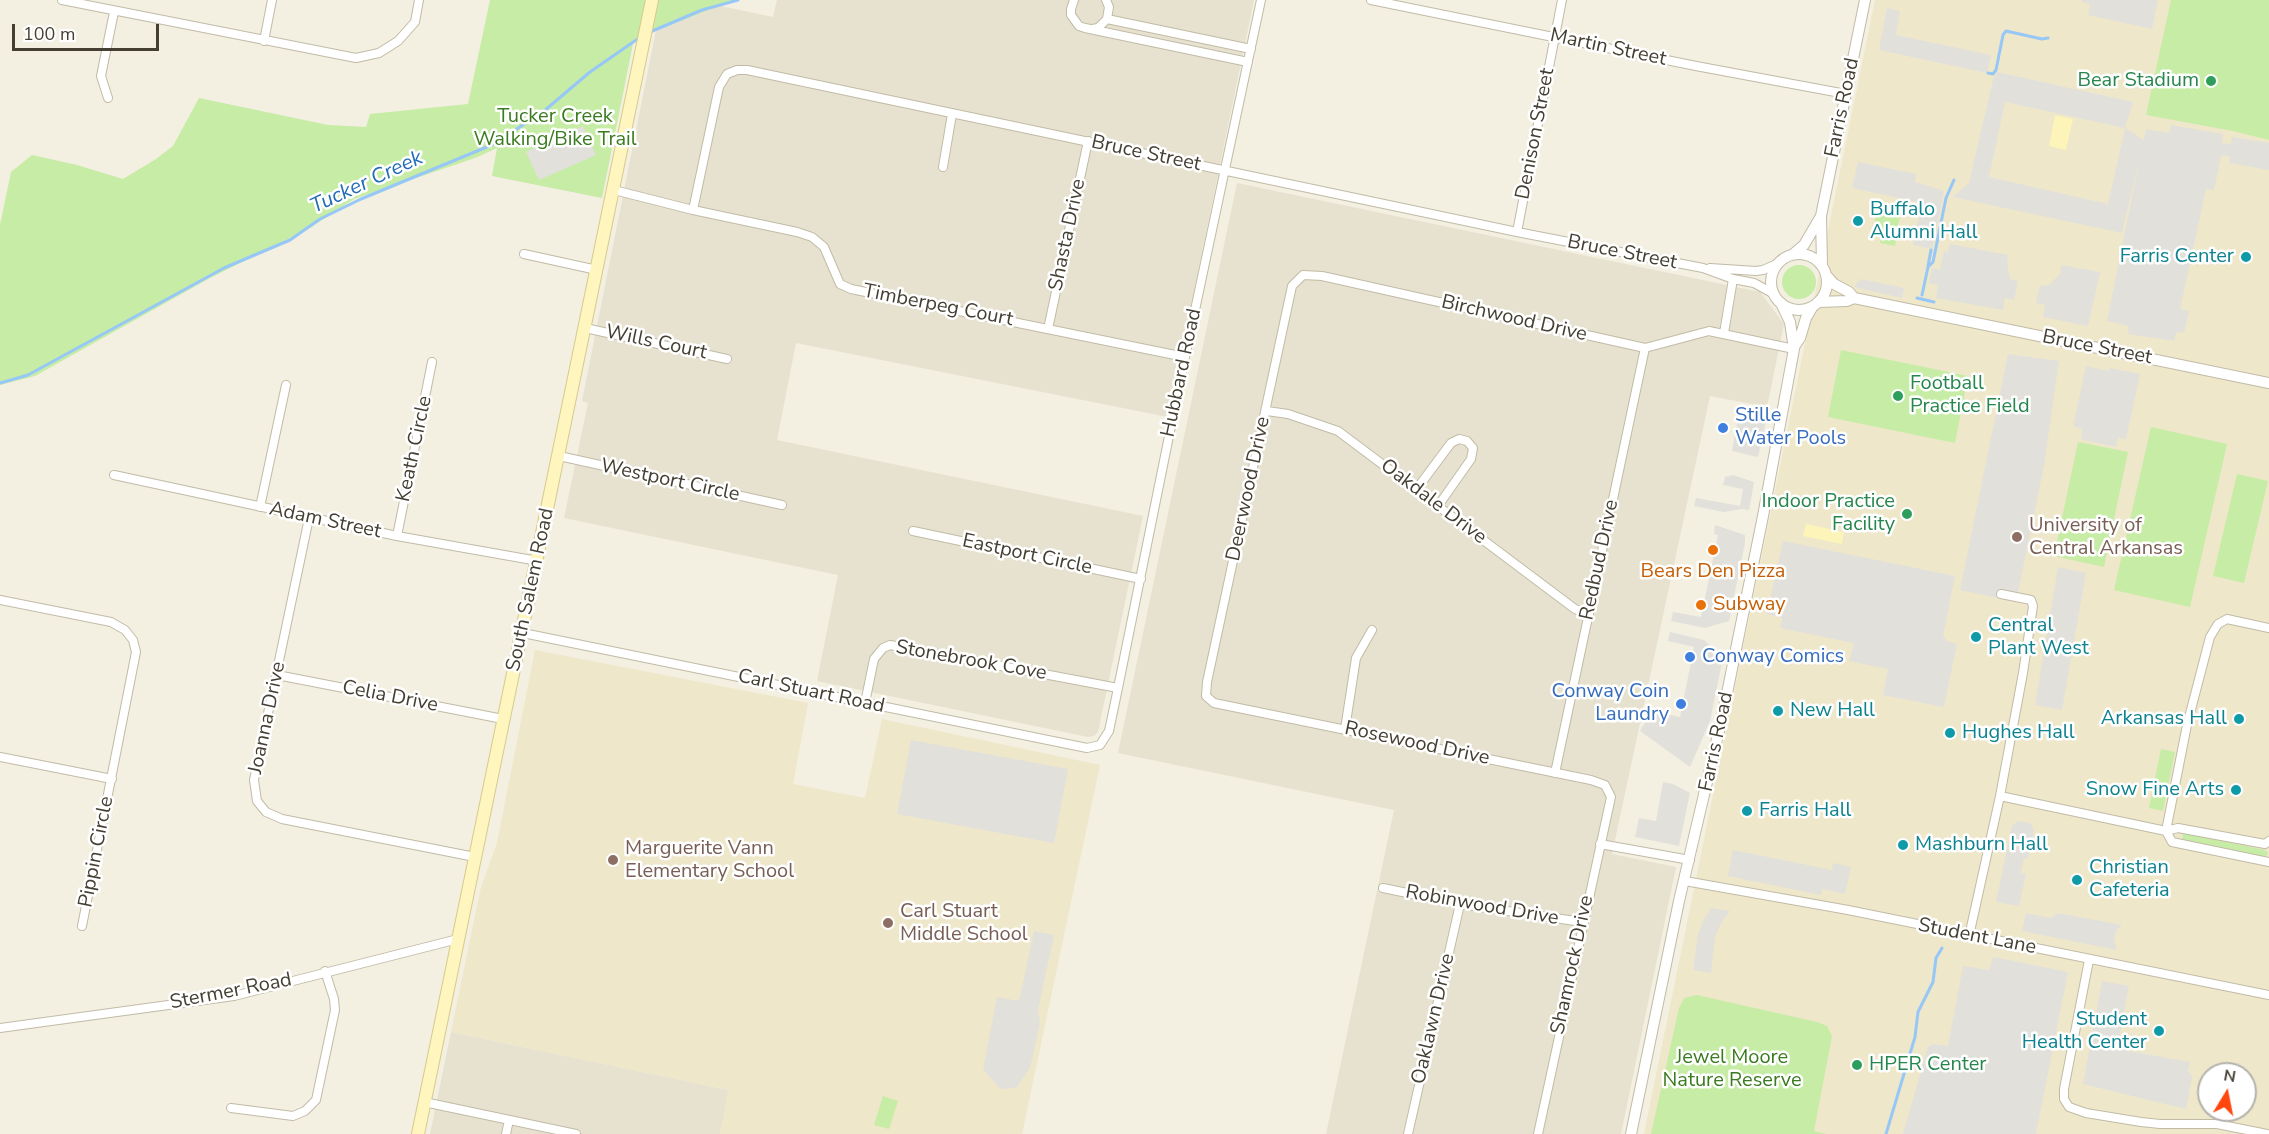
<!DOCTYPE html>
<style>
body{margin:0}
#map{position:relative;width:2269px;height:1134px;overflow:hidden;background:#f3efe1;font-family:"Nunito Sans",sans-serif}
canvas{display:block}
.north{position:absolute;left:2197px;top:1062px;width:60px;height:60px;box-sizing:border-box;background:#fff;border:2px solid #b4b2ad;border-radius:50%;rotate:10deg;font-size:16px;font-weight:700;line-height:24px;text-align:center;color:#443f32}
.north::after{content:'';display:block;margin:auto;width:21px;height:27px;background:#ff460c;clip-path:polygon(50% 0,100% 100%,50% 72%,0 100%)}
.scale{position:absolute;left:12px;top:24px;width:147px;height:27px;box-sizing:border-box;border:3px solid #443f32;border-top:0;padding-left:8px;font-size:18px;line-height:21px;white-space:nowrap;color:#443f32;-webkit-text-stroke:4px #fff;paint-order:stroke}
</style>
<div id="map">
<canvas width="2269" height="1134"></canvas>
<div class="north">N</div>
<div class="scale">100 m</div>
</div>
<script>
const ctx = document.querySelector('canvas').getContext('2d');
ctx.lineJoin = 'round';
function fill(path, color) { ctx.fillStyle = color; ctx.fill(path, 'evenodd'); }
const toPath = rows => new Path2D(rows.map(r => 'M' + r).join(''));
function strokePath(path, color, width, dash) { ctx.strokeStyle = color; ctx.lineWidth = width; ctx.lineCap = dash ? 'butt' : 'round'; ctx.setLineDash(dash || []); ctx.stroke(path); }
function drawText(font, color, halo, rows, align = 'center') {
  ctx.font = font + ' "Nunito Sans",sans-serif'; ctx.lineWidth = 5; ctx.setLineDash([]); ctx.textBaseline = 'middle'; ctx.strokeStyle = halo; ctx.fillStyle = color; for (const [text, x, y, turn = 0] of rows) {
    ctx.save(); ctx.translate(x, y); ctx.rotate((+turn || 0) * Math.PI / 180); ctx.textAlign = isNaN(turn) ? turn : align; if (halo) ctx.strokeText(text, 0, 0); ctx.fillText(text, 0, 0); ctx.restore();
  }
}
const residential = toPath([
 [662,0,692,0,773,17,777,0,1254,0,1168,417,796,343,777,440,1143,516,1098,732,1094,736,1088,737,817,681,838,575,564,518,588,403,582,401],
 [1237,183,1760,292,1784,324,1767,407,1710,396,1612,854,1676,867,1621,1134,1326,1134,1394,810,1118,753],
 [451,1032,729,1090,720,1134,430,1134]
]);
const education = toPath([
 [1875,0,2269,0,2269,1134,1644,1134],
 [2209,1074,2245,1074,2245,1110,2209,1110],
 [535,650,808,703,793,784,865,798,882,719,1100,765,1022,1134,720,1134,728,1090,451,1032,481,887,497,843]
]);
const green = toPath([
 [490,0,734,0,634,39,602,198,492,176,497,148,475,158,354,199,310,228,210,278,35,376,0,385,0,225,11,172,32,155,77,165,123,179,156,159,173,146,199,98,328,125,366,127,370,114,468,104],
 [2171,0,2269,0,2269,140,2233,131,2146,115],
 [1887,209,1902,212,1895,234,1897,235,1895,246,1880,243,1881,237,1871,235,1875,221,1875,212,1886,215],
 '1782 282a17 17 0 1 1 34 0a17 17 0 1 1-34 0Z',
 [1841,350,1968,376,1955,443,1828,417],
 [2151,427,2227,444,2190,607,2114,590],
 [2078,442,2128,452,2104,567,2054,556],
 [2237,474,2268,481,2244,583,2213,576],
 [2161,749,2175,752,2163,811,2149,808],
 [2183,833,2265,850,2268,853,2265,858,2182,842],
 [1697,995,1817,1022,1827,1026,1832,1036,1814,1131,1826,1134,1651,1134,1679,1008,1684,998],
 [883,1096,898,1101,889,1129,874,1125]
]);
const sand = toPath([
 [2055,115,2073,119,2066,150,2049,146],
 [1806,524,1844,532,1842,544,1803,536]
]);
const parking = toPath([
 [2082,0,2158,0,2152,29,2088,15,2090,4,2082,2],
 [1887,8,1900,11,1896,35,1991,55,1987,73,1879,50],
 [1997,72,2133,102,2125,128,2005,102,1989,177,2108,204,2125,128,2144,140,2146,129,2167,133,2170,131,2171,125,2223,134,2222,143,2231,144,2232,137,2269,143,2269,170,2229,163,2230,156,2224,155,2221,157,2214,190,2206,189,2180,309,2189,311,2184,333,2176,332,2174,341,2128,334,2129,326,2107,321,2141,152,2122,233,1953,197,1969,183,1993,80],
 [583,126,596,155,539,180,526,152],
 [1858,162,1916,174,1915,182,1944,191,1932,249,1913,245,1922,203,1852,188],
 [1950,244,2008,255,2007,263,2010,279,2018,281,2014,300,2005,298,2003,310,1936,298,1938,285,1929,283,1932,268,1940,270,1944,251,1948,252],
 [2061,265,2100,272,2088,326,2043,317,2045,305,2036,303,2040,285,2048,286,2060,274],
 [1861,279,1904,288,1902,298,1854,287],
 [2008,354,2059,361,2044,466,2016,602,1960,590],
 [2086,366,2108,371,2110,368,2140,374,2126,439,2118,438,2116,447,2081,439,2082,429,2073,426],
 [1749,408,1768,412,1758,457,1732,451,1739,413],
 [1733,475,1754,482,1749,510,1742,509,1724,512,1694,506,1696,498,1740,506,1743,489,1723,485,1725,477],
 [1715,525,1745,535,1745,543,1729,621,1705,628,1671,621,1673,612,1701,617,1718,535,1714,534],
 [1783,541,1955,576,1943,636,1947,641,1957,644,1944,707,1883,695,1888,669,1849,661,1854,643,1780,628,1782,618,1767,614],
 [2058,567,2086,573,2062,710,2035,705],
 [1670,632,1704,640,1723,658,1710,721,1690,767,1640,731,1652,711,1680,717,1694,647,1668,641],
 [911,740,1068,769,1054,843,897,814],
 [1663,782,1673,784,1690,793,1679,846,1635,837,1639,818,1656,821],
 [2018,821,2030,823,2034,830,2028,859,2024,858,2021,873,2026,874,2019,906,1996,902,2012,826],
 [1733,850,1832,870,1833,863,1851,867,1845,894,1822,889,1821,895,1728,876],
 [1711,908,1730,911,1720,925,1715,937,1711,973,1693,970,1698,934,1705,917],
 [2026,913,2051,918,2058,913,2122,925,2116,931,2114,940,2117,950,2022,931],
 [1034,931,1054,935,1038,1010,1040,1023,1030,1068,1016,1088,1000,1089,983,1069,997,997,1019,1001],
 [1993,957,2068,972,2036,1134,1903,1134,1928,1047,1932,1044,1948,1046,1963,966,1989,970],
 [2102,981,2129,986,2117,1049,2190,1062,2188,1071,2192,1077,2186,1109,2083,1084]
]);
const stream = toPath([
 [650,32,702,10,738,0],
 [1988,73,1993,74,1996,70,2003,35,2006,31,2042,39,2048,38],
 [1928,266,1931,250],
 [1922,295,1928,267,1933,262,1946,198,1954,180],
 [1917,298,1934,302],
 [0,383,28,375,224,268,290,240,320,219,361,199,494,144,544,111,590,72,639,38],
 [1886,1134,1915,1037,1918,1012,1933,982,1936,958,1942,948]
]);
const minor = toPath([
 [62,0,356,58,379,53,398,41,415,22,419,0],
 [1074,0,1071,9,1071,15,1079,26,1085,28,1248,62],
 [1371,0,1696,66,1846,94],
 [1107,19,1251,49],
 [1092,29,1098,28,1107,19,1109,7,1106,0],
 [264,41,272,0],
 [108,98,101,76,114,12],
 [943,167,952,114],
 [614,190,693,210,797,232,812,237,824,247,840,284,851,289,1185,357],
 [693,210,719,87,727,74,737,70,747,70,1517,232,1703,268,1733,279,1754,283,1774,294],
 [1517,232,1562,0],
 [524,254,597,270],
 [1710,268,1756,271,1763,270,1779,263],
 [585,328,727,359],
 [1048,329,1088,141],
 [1724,333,1733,279],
 [1267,411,1288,414,1338,431,1575,609,1589,615],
 [559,456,782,505],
 [114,475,397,536,538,561],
 [1416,490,1451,443,1459,439,1467,441,1473,448,1471,459,1438,506],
 [260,507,286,385],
 [309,518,254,780,257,801,266,812,282,819,475,857],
 [913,531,1141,579],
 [397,536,432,362],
 [0,600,111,622,125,630,133,640,136,652,82,926],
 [523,633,1087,748,1100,745,1109,731,1118,688,1185,357,1261,0],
 [277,675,503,719],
 [865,703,874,659,883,648,890,645,1118,688],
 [1345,729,1356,658,1372,630],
 [0,757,112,779],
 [1555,773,1645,348],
 [2000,796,2166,831,2178,828,2265,844,2269,841],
 [2166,831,2187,725,2210,637,2218,624,2227,619,2269,628],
 [2166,831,2172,842,2269,862],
 [1600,844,1690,860],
 [1685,881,1848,910,2269,995],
 [1383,888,1460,904,1582,922],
 [1969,936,2000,796,2023,673,2033,606,2031,600,2001,594],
 [2089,960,2064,1089,2064,1099,2069,1107,2086,1113,2141,1122,2160,1124,2217,1124,2267,1134],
 [0,1028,234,996,458,939],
 [424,1102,576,1134],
 [231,1108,293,1116,305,1111,316,1100,335,1010,334,999,325,971],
 [506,1134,509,1120],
 [1408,1134,1460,904],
 [1538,1134,1611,797,1605,785,1591,780,1214,703,1206,696,1207,682,1292,286,1303,275,1322,276,1645,348,1709,331,1794,349]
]);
const tertiary = toPath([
 '1771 282a28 28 0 1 1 56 0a28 28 0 1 1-56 0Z',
 [1792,255,1804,245,1821,216],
 [1822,266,1821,216,1865,0],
 [1826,275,1834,284,1849,292,1854,298,2269,383],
 [1818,302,1847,301,1854,298],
 [1794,347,1800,338,1806,318,1813,306],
 [1631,1134,1679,901,1722,718,1763,516,1794,349,1790,322,1781,303]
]);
const secondary = toPath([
 [418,1134,652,0]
]);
const markers = [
 [2211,81,6,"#2e9e5b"],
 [1858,221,6,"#0f9aa8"],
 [2246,257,6,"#0f9aa8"],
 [1898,396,6,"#2e9e5b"],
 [1723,428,6,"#3f7fe0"],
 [1907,514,6,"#2e9e5b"],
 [2017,537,6,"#8d6e63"],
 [1713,550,6,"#e8710a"],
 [1701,605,6,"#e8710a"],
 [1976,637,6,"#0f9aa8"],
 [1690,657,6,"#3f7fe0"],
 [1681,704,6,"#3f7fe0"],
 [1778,711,6,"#0f9aa8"],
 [2239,719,6,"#0f9aa8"],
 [1950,733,6,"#0f9aa8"],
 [2236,790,6,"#0f9aa8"],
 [1747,811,6,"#0f9aa8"],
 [1903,845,6,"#0f9aa8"],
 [613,860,6,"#8d6e63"],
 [2077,880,6,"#0f9aa8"],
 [888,923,6,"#8d6e63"],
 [2159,1031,6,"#0f9aa8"],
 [1857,1065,6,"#2e9e5b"]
];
const streetNames = [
 ["Martin Street",1608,48,12],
 ["Farris Road",1843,108,-78],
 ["Denison Street",1536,134,-79],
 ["Bruce Street",1146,154,12],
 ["Shasta Drive",1068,235,-78],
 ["Bruce Street",1622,253,11],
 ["Timberpeg Court",938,306,11],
 ["Birchwood Drive",1514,319,13],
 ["Wills Court",656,343,12],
 ["Bruce Street",2097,348,11],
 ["Hubbard Road",1182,373,-78],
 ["Keath Circle",415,449,-78],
 ["Westport Circle",670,481,12],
 ["Deerwood Drive",1249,489,-78],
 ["Oakdale Drive",1433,502,37],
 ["Adam Street",325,521,12],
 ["Eastport Circle",1027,555,12],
 ["Redbud Drive",1600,560,-78],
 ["South Salem Road",531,590,-78],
 ["Stonebrook Cove",971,661,10],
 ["Carl Stuart Road",811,692,12],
 ["Celia Drive",390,697,11],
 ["Joanna Drive",268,718,-78],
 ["Farris Road",1717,742,-78],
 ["Rosewood Drive",1417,744,12],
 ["Pippin Circle",97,852,-79],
 ["Robinwood Drive",1482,906,10],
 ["Student Lane",1977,937,11],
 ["Shamrock Drive",1573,965,-78],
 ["Stermer Road",231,992,-11],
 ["Oaklawn Drive",1434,1019,-77]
];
const leisureNames = [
 ["Bear Stadium",2199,81],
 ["Football",1910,384,"left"],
 ["Practice Field",1910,407,"left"],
 ["Indoor Practice",1895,502],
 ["Facility",1895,525],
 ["HPER Center",1869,1065,"left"]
];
const parkNames = [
 ["Tucker Creek",555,117],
 ["Walking/Bike Trail",555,140],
 ["Jewel Moore",1732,1058],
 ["Nature Reserve",1732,1081]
];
const cultureNames = [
 ["Buffalo",1870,210],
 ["Alumni Hall",1870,233],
 ["Farris Center",2234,257,"right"],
 ["Central",1988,626],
 ["Plant West",1988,649],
 ["New Hall",1790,711],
 ["Arkansas Hall",2227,719,"right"],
 ["Hughes Hall",1962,733],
 ["Snow Fine Arts",2224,790,"right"],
 ["Farris Hall",1759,811],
 ["Mashburn Hall",1915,845],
 ["Christian",2089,868],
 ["Cafeteria",2089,891],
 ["Student",2147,1020,"right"],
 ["Health Center",2147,1043,"right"]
];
const shopNames = [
 ["Stille",1735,416],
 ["Water Pools",1735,439],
 ["Conway Comics",1702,657],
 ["Conway Coin",1669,692,"right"],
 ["Laundry",1669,715,"right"]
];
const educationNames = [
 ["University of",2029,526],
 ["Central Arkansas",2029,549],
 ["Marguerite Vann",625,849],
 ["Elementary School",625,872],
 ["Carl Stuart",900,912],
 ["Middle School",900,935]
];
const foodNames = [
 ["Bears Den Pizza",1713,572],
 ["Subway",1713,605,"left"]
];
const waterNames = [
 ["Tucker Creek",367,183,-25]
];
fill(residential, '#e7e2cf');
fill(education, '#eee7ca');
fill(green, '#c6eca5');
fill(sand, '#fcf4b8');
fill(parking, '#e2e0db');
strokePath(stream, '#96c7f7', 3);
strokePath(minor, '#c1bba6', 10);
strokePath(tertiary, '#c1bba6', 12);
strokePath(secondary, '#d7ca8c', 14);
strokePath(minor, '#fff', 8);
strokePath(tertiary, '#fff', 10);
strokePath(secondary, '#fff5bf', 12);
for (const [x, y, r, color] of markers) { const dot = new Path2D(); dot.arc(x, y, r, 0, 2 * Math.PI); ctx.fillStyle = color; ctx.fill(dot); strokePath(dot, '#fff', 2); }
drawText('20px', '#443f32', '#fff', streetNames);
drawText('20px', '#27864d', '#fff', leisureNames, 'right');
drawText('20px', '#3b7b20', '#fff', parkNames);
drawText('20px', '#0d838f', '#fff', cultureNames, 'left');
drawText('20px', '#366cbe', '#fff', shopNames, 'left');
drawText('20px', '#785e54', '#fff', educationNames, 'left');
drawText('20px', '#c56008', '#fff', foodNames);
drawText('italic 21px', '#226cb9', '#fff', waterNames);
</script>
